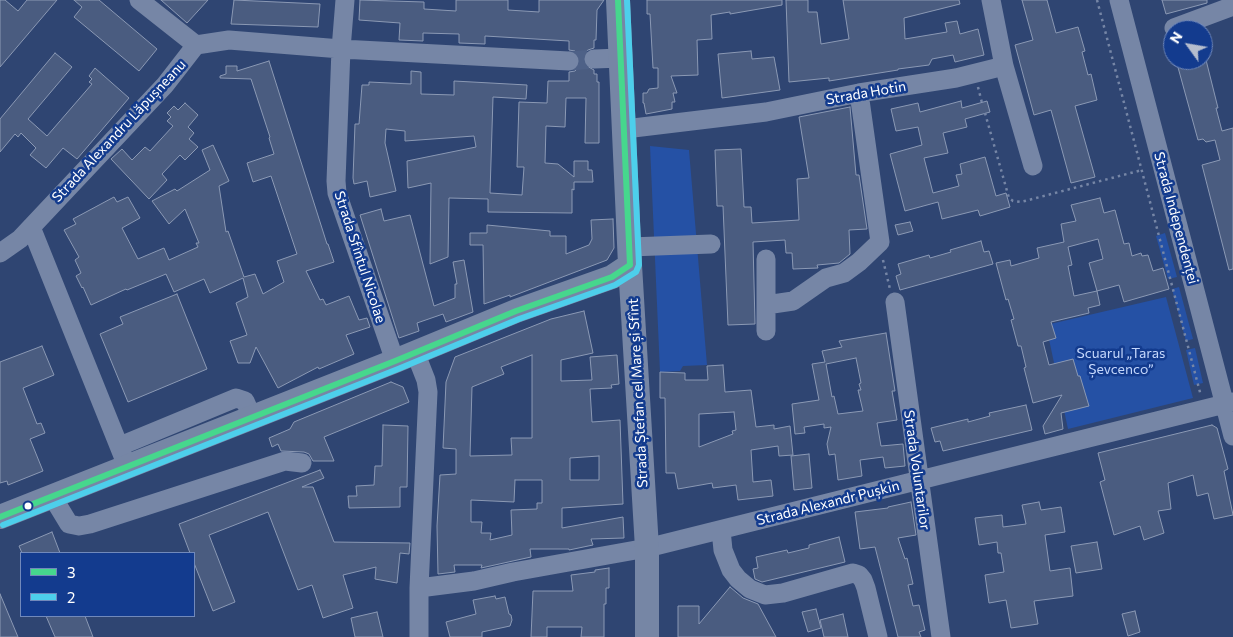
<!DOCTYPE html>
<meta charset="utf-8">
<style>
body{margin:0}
#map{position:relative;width:1233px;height:637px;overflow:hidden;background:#2f4572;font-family:Commissioner,sans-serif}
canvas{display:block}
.legend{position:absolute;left:20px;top:552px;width:175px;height:65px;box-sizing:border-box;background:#133b8e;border:1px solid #7189bb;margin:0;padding:6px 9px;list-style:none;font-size:15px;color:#fff}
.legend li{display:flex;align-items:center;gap:10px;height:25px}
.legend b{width:25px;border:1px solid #7189bb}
.north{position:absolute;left:1163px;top:20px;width:50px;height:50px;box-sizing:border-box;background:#133b8e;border:1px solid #7189bb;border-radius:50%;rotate:302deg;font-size:14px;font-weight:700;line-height:20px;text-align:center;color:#fff}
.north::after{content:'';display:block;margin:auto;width:18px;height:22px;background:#b6bece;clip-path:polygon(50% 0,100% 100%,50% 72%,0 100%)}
</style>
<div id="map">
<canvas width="1233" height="637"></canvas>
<ul class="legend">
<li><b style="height:6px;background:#46d78d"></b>3</li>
<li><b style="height:6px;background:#4dcfeb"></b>2</li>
</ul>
<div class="north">N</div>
</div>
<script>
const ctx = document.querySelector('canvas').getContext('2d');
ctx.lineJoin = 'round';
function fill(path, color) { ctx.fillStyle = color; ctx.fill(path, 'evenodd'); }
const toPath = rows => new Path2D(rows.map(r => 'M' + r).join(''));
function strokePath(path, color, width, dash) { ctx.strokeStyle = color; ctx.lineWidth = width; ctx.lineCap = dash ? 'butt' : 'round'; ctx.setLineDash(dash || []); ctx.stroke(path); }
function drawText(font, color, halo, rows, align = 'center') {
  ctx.font = font + ' Commissioner,sans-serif'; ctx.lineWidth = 5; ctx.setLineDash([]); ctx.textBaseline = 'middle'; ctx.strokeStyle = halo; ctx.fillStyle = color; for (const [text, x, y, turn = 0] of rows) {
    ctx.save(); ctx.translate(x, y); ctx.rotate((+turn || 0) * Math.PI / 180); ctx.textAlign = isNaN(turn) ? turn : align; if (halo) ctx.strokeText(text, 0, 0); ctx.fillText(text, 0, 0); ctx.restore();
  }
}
const green = toPath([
 [650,146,689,150,707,365,683,366,680,371,660,372],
 [1165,233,1177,277,1168,279,1156,236],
 [1179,287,1193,339,1186,341,1172,289],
 [1166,297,1193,398,1068,429,1046,325],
 [1195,348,1203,383,1194,385,1186,350]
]);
const building = toPath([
 [0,0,5,0,18,11,27,0,57,0,0,67,0,0],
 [74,0,99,0,157,49,139,71,74,17,82,7,74,0],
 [161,0,208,0,187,23,161,0],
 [234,0,320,4,318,27,231,24,234,0],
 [360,0,424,2,424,9,456,11,456,0,508,0,508,10,539,12,539,0,604,0,597,10,596,40,594,40,594,48,588,50,584,53,583,59,585,65,594,70,594,74,597,74,597,82,599,82,599,143,585,143,586,98,566,98,565,127,546,126,545,163,558,164,574,177,574,161,588,161,588,170,592,170,593,182,574,182,574,190,572,189,572,213,488,212,488,199,449,198,448,257,430,264,431,183,408,188,407,161,476,147,474,136,405,141,405,131,386,129,385,143,396,191,370,197,367,181,354,184,353,178,355,124,359,124,362,85,369,85,369,82,411,84,411,71,421,72,421,94,454,95,454,81,527,85,526,99,493,97,490,193,522,195,524,167,517,167,519,102,547,103,548,81,569,81,569,72,575,71,579,67,580,62,579,56,575,51,569,50,569,41,485,36,485,44,459,43,459,34,423,33,423,41,399,40,400,23,359,20,360,0],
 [647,0,782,0,782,5,730,14,730,12,711,15,712,39,697,40,698,75,671,76,677,93,673,93,675,102,672,102,672,109,646,114,644,103,643,103,643,93,647,93,649,89,658,88,658,68,653,68,650,14,647,14,647,0],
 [786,0,808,0,808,12,817,12,821,44,849,39,843,0,959,0,960,4,904,18,905,39,947,32,945,23,957,21,960,34,978,29,984,55,955,62,953,55,932,59,929,65,898,69,898,70,829,81,829,78,789,82,786,0],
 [1022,0,1047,0,1056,33,1078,27,1085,51,1082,52,1088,75,1091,74,1097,100,1075,106,1095,177,1071,183,1051,110,1034,115,1015,45,1033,40,1022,0],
 [1162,0,1207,0,1207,3,1166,14,1162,0],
 [751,51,752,59,774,57,780,90,722,98,718,54,751,51],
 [55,53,72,67,28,119,47,136,92,84,89,82,92,79,89,76,95,68,129,98,77,159,63,148,46,168,30,155,36,148,21,133,18,137,15,134,0,152,0,119,55,53],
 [1176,60,1206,60,1218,108,1216,108,1222,131,1233,128,1233,269,1229,270,1202,165,1220,160,1215,140,1206,142,1203,139,1198,140,1176,60],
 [269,61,327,244,328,244,334,262,306,271,320,300,323,299,326,305,349,296,359,320,367,318,370,327,346,335,354,354,319,369,318,367,278,388,256,347,250,363,238,363,230,341,247,335,236,303,248,297,243,278,210,293,204,279,174,292,166,274,127,290,126,289,91,305,83,287,82,288,76,276,81,273,75,260,79,257,64,230,76,224,73,219,114,197,117,202,128,197,140,218,122,228,138,259,164,248,169,260,198,247,196,243,199,243,185,209,169,224,152,201,175,189,177,191,210,170,202,150,213,145,229,181,219,186,226,232,228,231,244,277,255,274,263,294,284,282,277,261,297,254,271,176,253,182,247,163,274,154,269,138,270,137,251,79,220,78,220,76,226,74,226,66,237,66,237,71,269,61],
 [961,101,962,108,987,101,990,112,965,119,967,127,943,133,948,153,924,158,933,193,959,186,956,175,962,174,960,164,985,157,996,196,1006,193,1010,207,980,216,978,210,942,219,938,202,905,211,890,154,922,145,918,127,896,131,891,109,918,103,920,112,961,101],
 [185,103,198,115,188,127,194,133,189,139,198,147,185,160,180,155,162,174,167,180,149,199,111,159,122,149,132,160,145,147,150,151,173,126,167,121,171,117,167,113,174,106,178,110,185,103],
 [850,107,856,175,859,175,867,229,849,230,850,254,839,263,817,265,818,268,793,269,792,253,786,253,785,240,753,242,755,324,728,325,723,206,717,206,715,150,741,149,744,207,751,207,752,223,799,220,797,179,809,178,799,117,850,107],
 [1100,198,1104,213,1115,210,1124,244,1129,243,1132,256,1141,253,1142,256,1148,255,1153,271,1163,268,1169,289,1124,302,1119,285,1097,291,1089,263,1103,259,1098,239,1068,247,1072,265,1068,266,1074,296,1097,291,1100,305,1088,308,1089,313,1051,322,1056,338,1043,342,1049,365,1073,359,1078,376,1080,376,1089,406,1061,413,1063,429,1045,434,1043,426,1062,395,1033,403,1024,368,1026,367,1021,346,1018,346,1011,320,1014,319,1008,299,1006,300,996,263,1010,260,1011,266,1039,258,1037,248,1064,242,1061,224,1076,221,1071,205,1100,198],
 [381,209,384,221,410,215,434,306,455,298,455,284,457,284,453,262,464,260,473,312,446,322,443,314,417,323,419,331,399,338,360,215,381,209],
 [613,219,614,248,607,260,510,297,510,295,484,304,483,245,470,245,470,233,487,233,487,225,550,231,550,236,566,236,566,254,589,245,592,239,591,220,613,219],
 [910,222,913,231,898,235,895,225,910,222],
 [981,241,984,252,989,251,993,264,900,290,896,276,901,274,898,264,929,255,930,258,951,252,950,250,981,241],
 [177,294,207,369,128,402,100,334,123,324,120,317,177,294],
 [584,311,593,353,561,360,561,381,592,380,590,357,617,355,619,384,611,385,612,388,590,389,592,422,620,420,623,504,562,508,562,528,623,517,624,538,591,539,593,545,569,550,569,549,530,549,531,557,481,568,482,565,454,565,455,572,438,574,437,526,440,475,456,474,456,449,443,448,446,382,455,357,551,319,584,311],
 [532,355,532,438,511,438,512,455,470,456,472,387,504,374,501,367,532,355],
 [599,456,599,480,570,480,570,458,599,456],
 [515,480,542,480,542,503,537,503,537,509,511,510,512,535,490,540,491,533,481,533,482,522,471,522,471,500,514,502,515,480],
 [886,333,895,391,892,391,897,420,877,423,881,446,903,444,905,466,885,468,883,457,860,460,862,476,838,480,835,454,829,455,827,444,831,427,824,428,824,424,804,427,805,433,795,434,792,404,819,400,812,364,825,362,822,351,842,347,839,341,886,333],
 [856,358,861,383,859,384,861,390,858,390,863,411,838,414,834,396,832,397,826,364,856,358],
 [42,346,54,375,23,388,37,424,41,423,45,433,30,439,43,471,8,485,7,481,0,483,0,362,42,346],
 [723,365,725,392,751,390,756,427,774,425,774,429,790,426,793,455,779,456,778,446,751,450,753,482,771,480,773,496,738,500,736,485,713,488,712,483,678,489,675,473,666,473,665,398,660,398,660,372,685,373,685,380,708,380,707,366,723,365],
 [734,412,736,430,732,431,733,434,699,447,699,414,734,412],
 [391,382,403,387,409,402,324,437,334,461,313,461,309,454,304,452,281,451,278,444,272,447,269,438,290,429,294,422,391,382],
 [1026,405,1032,430,943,451,940,441,935,442,931,428,968,419,968,422,990,416,989,413,1026,405],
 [383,425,408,426,407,487,400,487,400,507,349,508,348,496,357,496,356,486,374,485,375,466,382,466,383,425],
 [1212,425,1217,428,1228,469,1224,471,1233,515,1214,519,1208,493,1197,496,1193,475,1168,483,1171,509,1158,511,1164,533,1144,540,1140,526,1114,535,1100,482,1105,480,1098,453,1212,425],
 [809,454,812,488,794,490,791,456,809,454],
 [320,470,324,478,302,487,313,487,334,542,410,543,409,554,400,553,397,583,375,579,376,567,343,575,353,608,323,618,312,585,298,590,268,512,209,535,235,602,213,611,194,563,194,553,190,553,179,524,320,470],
 [911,502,916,535,898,538,905,559,907,558,913,584,908,585,913,606,919,605,925,630,919,632,921,637,898,637,875,547,860,549,855,512,888,508,888,507,911,502],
 [1039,502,1041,510,1061,507,1065,532,1045,535,1050,571,1070,568,1073,596,1034,601,1038,624,1011,628,1006,600,989,603,985,575,1004,572,1001,553,998,553,997,542,979,545,975,518,1002,515,1003,527,1026,524,1022,505,1039,502],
 [52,532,60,553,22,553,19,546,52,532],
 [839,537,845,562,762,582,755,579,753,569,758,568,756,557,787,550,788,553,809,548,809,545,839,537],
 [1097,542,1102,569,1076,573,1071,546,1097,542],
 [609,568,609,588,606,588,606,604,604,604,604,637,581,637,582,627,547,627,547,637,531,637,533,591,573,591,571,575,595,572,595,570,609,568],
 [730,587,743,598,758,604,776,637,678,637,678,606,699,606,699,624,730,587],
 [0,594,18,637,0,637,0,594],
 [495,596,496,599,505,597,509,614,511,615,512,620,510,626,482,632,482,637,450,637,446,622,476,614,473,600,495,596],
 [816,609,821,628,808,632,802,612,816,609],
 [1135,611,1140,632,1128,636,1122,614,1135,611],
 [377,612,383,637,355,637,351,618,377,612],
 [843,614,848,637,824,637,820,620,843,614],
 [46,616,85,616,93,637,55,637,46,616]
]);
const minorTunnel = toPath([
 [569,61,594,59]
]);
const path = toPath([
 [1097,0,1201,396],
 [978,87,982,103],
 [985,113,1009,198,1013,201,1021,202,1142,170],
 [883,260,890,289]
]);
const minor = toPath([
 [139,0,196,45],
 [345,0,341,49,336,181,337,193,395,361],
 [991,0,1004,66],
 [1119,0,1233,436],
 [1174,28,1233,6],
 [594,59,621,58],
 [625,129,766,112,859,93,956,78,1004,66,1033,166],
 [31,227,127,466],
 [630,247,711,244],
 [0,253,20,239,165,85,196,45,229,40,341,49,569,61],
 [766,259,766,331],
 [895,302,941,637],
 [766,305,793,301,826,278,844,273,859,262,880,242,859,93],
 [415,352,426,380,428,392,419,588,419,637],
 [120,446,236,398,245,401,252,417],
 [52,496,69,524,79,526,90,524,285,461,302,463],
 [721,530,723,550,731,570,738,579,750,589,765,595,783,593,853,573,859,575,863,580,866,588,878,637],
 [419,588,474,581,513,572,647,548,1233,402]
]);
const major = toPath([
 [618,0,630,265,647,548,647,637],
 [0,517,395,361,516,311,612,277,630,265]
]);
const bus1 = toPath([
 [0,517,395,361,516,311,612,277,630,265,618,0]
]);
const bus2 = toPath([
 [3,525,398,369,519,319,615,285,636,272,639,265,627,0]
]);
const markers = [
 [28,506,4.5,"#fff"]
];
const streetNames = [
 ["Strada Hotin",866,93,-10],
 ["Strada Alexandru Lăpușneanu",119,131,-47],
 ["Strada Independenței",1176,218,75],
 ["Strada Sfîntul Nicolae",360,257,72],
 ["Strada Ștefan cel Mare și Sfînt",638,393,-93],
 ["Strada Voluntarilor",917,470,82],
 ["Strada Alexandr Pușkin",828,503,-14]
];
const parkNames = [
 ["Scuarul „Taras",1121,353],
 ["Șevcenco”",1121,369]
];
fill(green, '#2551a5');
fill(building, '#4a5c80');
strokePath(building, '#8b99b4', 1);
strokePath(minorTunnel, '#4e6187', 19, [19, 9]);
strokePath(path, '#7686a6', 2.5, [2.5, 4]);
strokePath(minor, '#7686a6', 19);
strokePath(major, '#7686a5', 24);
strokePath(bus1, '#46d78d', 6);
strokePath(bus2, '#4dcfeb', 6);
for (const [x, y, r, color] of markers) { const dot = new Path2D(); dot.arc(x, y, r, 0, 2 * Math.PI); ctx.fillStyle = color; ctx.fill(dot); strokePath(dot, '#133b8e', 2); }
drawText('14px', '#fff', '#133b8e', streetNames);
drawText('14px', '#c4d7fc', '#133b8e', parkNames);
</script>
